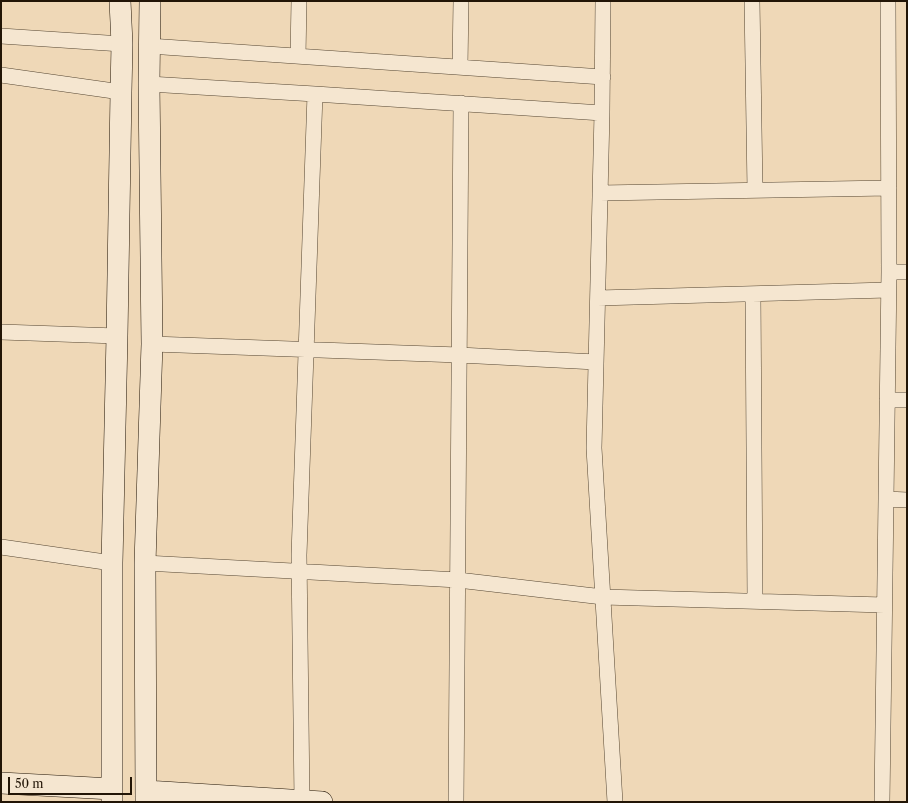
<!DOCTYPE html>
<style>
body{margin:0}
#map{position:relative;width:908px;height:803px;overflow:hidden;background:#efd8b7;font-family:"Libre Caslon Text",serif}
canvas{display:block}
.frame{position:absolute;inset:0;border:2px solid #221506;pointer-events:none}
.scale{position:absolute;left:8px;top:777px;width:124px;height:18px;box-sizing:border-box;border:2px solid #221506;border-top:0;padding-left:5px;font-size:12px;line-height:14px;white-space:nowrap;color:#221506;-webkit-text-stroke:3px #f5e6d0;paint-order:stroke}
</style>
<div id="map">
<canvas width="908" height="803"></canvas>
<div class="frame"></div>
<div class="scale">50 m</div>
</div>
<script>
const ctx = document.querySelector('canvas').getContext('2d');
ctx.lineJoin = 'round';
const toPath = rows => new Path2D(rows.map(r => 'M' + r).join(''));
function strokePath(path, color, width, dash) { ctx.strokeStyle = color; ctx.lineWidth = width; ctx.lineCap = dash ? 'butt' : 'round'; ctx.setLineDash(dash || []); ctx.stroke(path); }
const street = toPath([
 [603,1,602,113,594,448,615,802],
 [752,1,755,190],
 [1,36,122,44],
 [149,46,603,77],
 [298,56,299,1],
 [460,67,461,1],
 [1,75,121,92],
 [149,84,315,94,602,113],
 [600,193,889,188],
 [889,272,907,272],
 [753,294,755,601],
 [598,298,888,290],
 [1,332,117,336],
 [152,344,459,355,596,362],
 [887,400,907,400],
 [886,499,907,500],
 [1,547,112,563],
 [145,563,458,580,603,597,884,605],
 [302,801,299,555,315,94],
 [456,802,461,103],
 [882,802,889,272,888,1]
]);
const secondary = toPath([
 [1,783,112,789],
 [146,791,322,802],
 [112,802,112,563,117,336,121,92,122,44,120,1],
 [146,802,145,563,152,344,149,84,150,1]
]);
strokePath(street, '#554632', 16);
strokePath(secondary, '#221506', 22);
strokePath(street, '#f5e6d0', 15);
strokePath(secondary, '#f5e6d0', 21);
</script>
